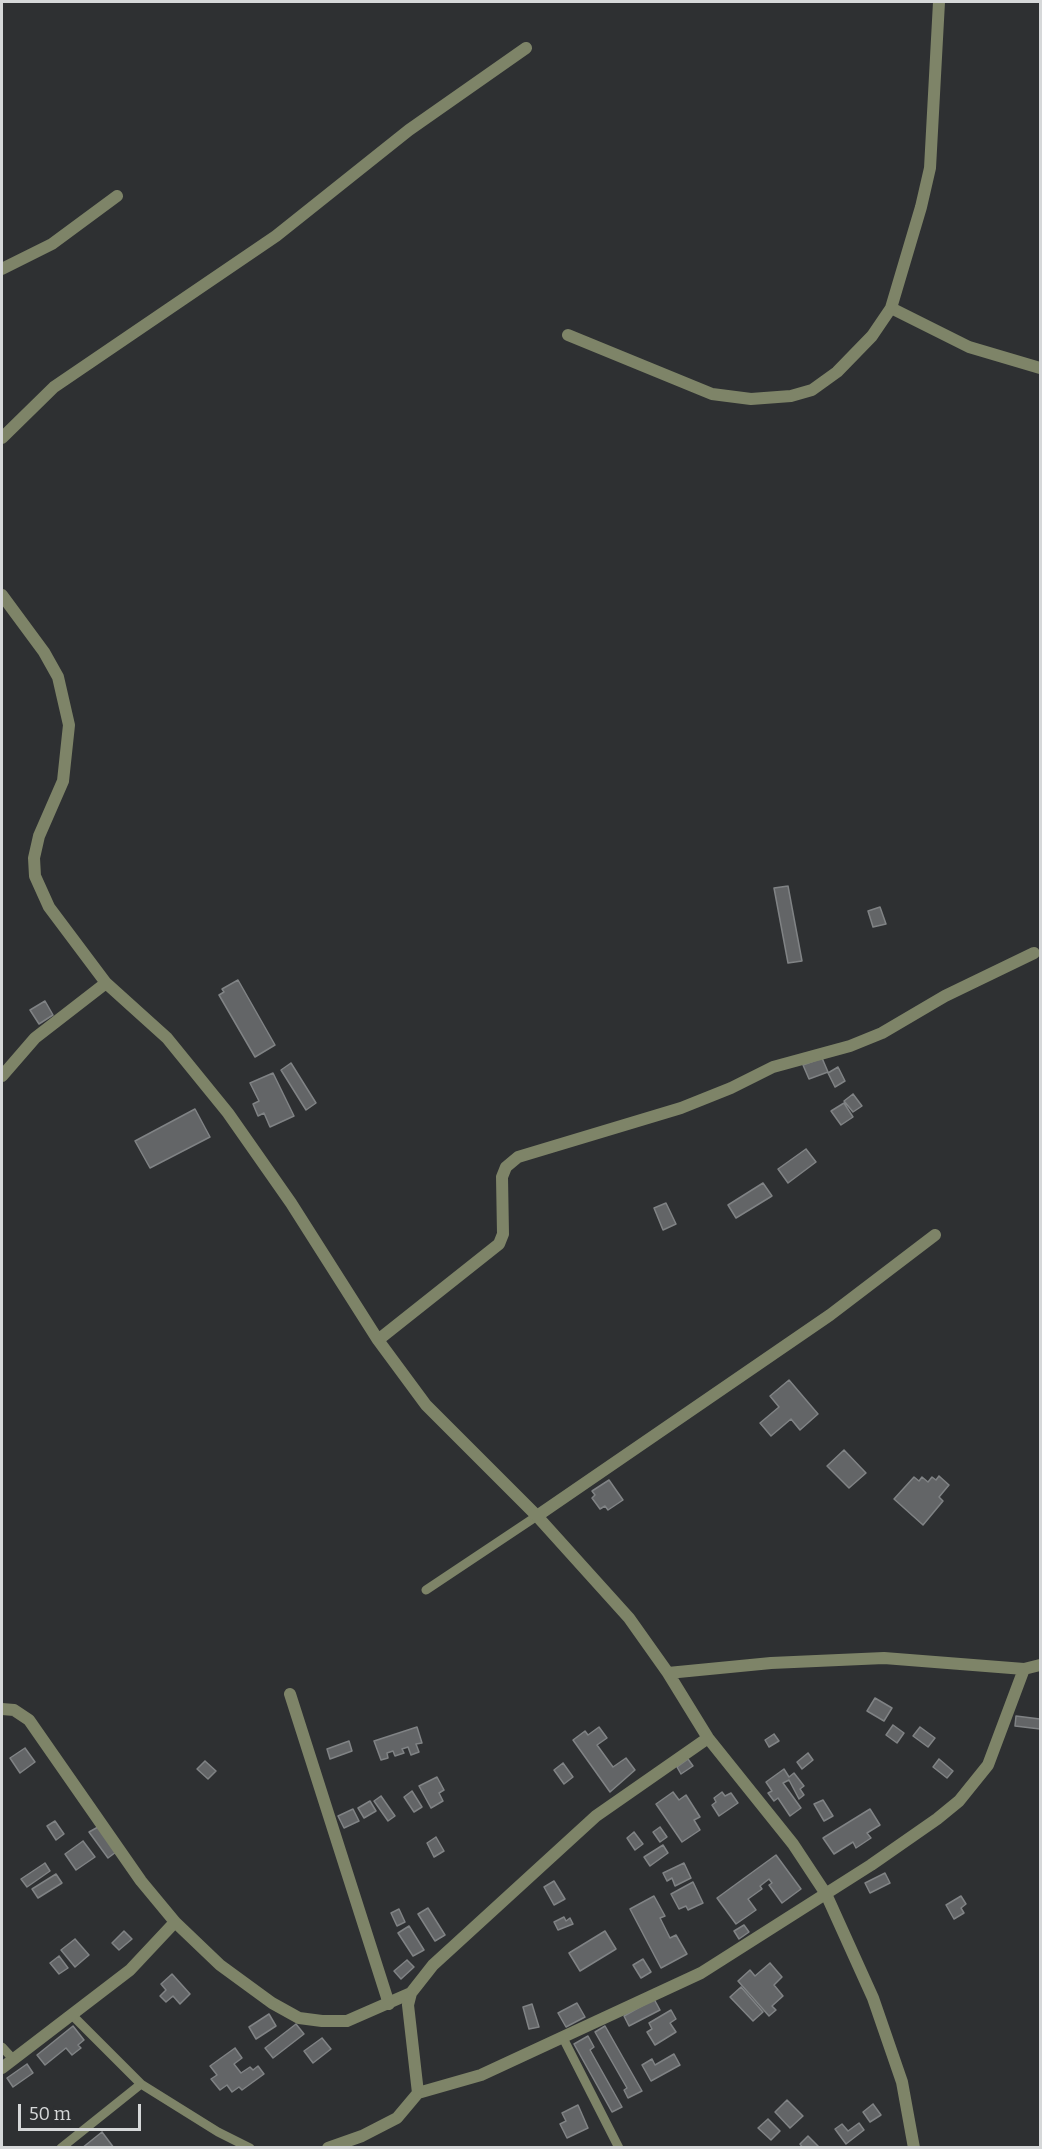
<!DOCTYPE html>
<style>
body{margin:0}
#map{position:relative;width:1042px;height:2149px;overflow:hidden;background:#2e3032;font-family:Bitter,serif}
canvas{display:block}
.frame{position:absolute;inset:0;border:3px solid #d6d8d9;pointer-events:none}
.scale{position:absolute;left:18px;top:2104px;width:123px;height:27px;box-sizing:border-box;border:3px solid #d6d8d9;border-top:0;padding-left:8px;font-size:18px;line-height:21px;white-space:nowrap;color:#d6d8d9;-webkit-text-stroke:4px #2e3032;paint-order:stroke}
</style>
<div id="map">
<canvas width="1042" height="2149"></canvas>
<div class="frame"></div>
<div class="scale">50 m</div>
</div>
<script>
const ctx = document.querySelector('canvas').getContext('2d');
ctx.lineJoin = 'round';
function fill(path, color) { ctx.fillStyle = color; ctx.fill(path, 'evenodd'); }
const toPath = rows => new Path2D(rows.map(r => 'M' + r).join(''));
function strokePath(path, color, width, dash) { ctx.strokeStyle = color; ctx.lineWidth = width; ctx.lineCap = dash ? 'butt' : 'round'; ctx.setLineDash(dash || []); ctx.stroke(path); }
const building = toPath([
 [788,886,802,961,788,963,774,888,788,886],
 [880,907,886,924,873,927,868,911,880,907],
 [238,980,275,1045,255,1057,219,995,224,992,222,989,238,980],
 [45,1001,53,1015,39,1024,30,1010,45,1001],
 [822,1058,828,1072,809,1079,803,1065,822,1058],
 [291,1063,316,1103,306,1110,281,1070,291,1063],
 [838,1067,845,1081,835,1087,828,1073,838,1067],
 [273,1073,294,1116,270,1127,264,1113,258,1116,253,1104,259,1101,250,1083,273,1073],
 [853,1094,862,1106,853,1112,844,1101,853,1094],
 [844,1103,853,1117,841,1125,831,1111,844,1103],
 [195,1109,210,1137,150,1168,135,1141,195,1109],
 [806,1149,816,1162,788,1183,778,1169,806,1149],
 [763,1183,772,1196,736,1218,728,1205,763,1183],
 [666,1203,676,1224,663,1230,654,1208,666,1203],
 [789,1380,818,1414,800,1430,791,1419,771,1436,760,1423,779,1407,770,1396,789,1380],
 [844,1450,866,1473,849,1488,827,1466,844,1450],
 [939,1476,949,1485,939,1497,943,1501,923,1525,894,1499,914,1477,919,1481,922,1477,928,1482,932,1477,936,1480,939,1476],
 [609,1480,623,1500,608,1510,605,1506,600,1509,592,1498,595,1495,592,1491,609,1480],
 [875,1698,892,1708,884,1721,867,1711,875,1698],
 [1016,1716,1040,1719,1040,1729,1015,1726,1016,1716],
 [893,1725,904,1733,897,1743,886,1735,893,1725],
 [417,1727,422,1743,416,1744,419,1752,411,1755,408,1747,402,1749,404,1753,395,1756,393,1751,387,1753,388,1758,381,1760,374,1741,417,1727],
 [599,1727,607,1738,597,1745,613,1767,626,1758,635,1770,610,1792,573,1740,585,1731,588,1735,599,1727],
 [920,1727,935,1738,928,1747,913,1736,920,1727],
 [774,1734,779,1741,769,1747,765,1740,774,1734],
 [349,1741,352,1751,330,1759,327,1749,349,1741],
 [25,1748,35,1762,20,1773,10,1758,25,1748],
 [808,1753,813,1760,802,1769,797,1762,808,1753],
 [688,1759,693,1766,681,1774,677,1767,688,1759],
 [939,1759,953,1771,947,1778,933,1767,939,1759],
 [205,1761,216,1771,208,1779,197,1769,205,1761],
 [563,1763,573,1777,564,1784,554,1770,563,1763],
 [784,1769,789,1777,794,1773,804,1786,800,1789,804,1795,799,1799,789,1780,783,1783,801,1808,790,1816,778,1798,774,1801,768,1793,772,1791,766,1782,784,1769],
 [437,1777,444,1790,439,1793,443,1801,431,1808,419,1786,437,1777],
 [412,1791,422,1807,414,1812,404,1797,412,1791],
 [673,1792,679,1800,686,1795,700,1817,694,1820,700,1830,682,1842,656,1804,673,1792],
 [722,1792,725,1796,731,1793,738,1803,719,1816,712,1805,716,1802,714,1798,722,1792],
 [381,1796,395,1816,388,1821,374,1801,381,1796],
 [823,1800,833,1816,824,1821,814,1804,823,1800],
 [370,1801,376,1811,364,1818,358,1808,370,1801],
 [353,1809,359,1821,344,1828,338,1816,353,1809],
 [870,1809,880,1825,867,1833,871,1838,856,1848,853,1842,834,1854,823,1838,870,1809],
 [55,1821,64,1834,56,1840,47,1826,55,1821],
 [98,1827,116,1852,108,1858,89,1832,98,1827],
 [660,1827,667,1837,660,1842,653,1832,660,1827],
 [634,1832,643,1844,635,1850,627,1838,634,1832],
 [436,1837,444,1851,434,1857,427,1843,436,1837],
 [83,1841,95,1857,76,1870,65,1854,83,1841],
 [663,1845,668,1853,650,1866,644,1857,663,1845],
 [776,1855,801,1889,782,1903,769,1885,772,1883,769,1879,760,1886,762,1889,748,1899,756,1910,736,1924,717,1898,776,1855],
 [45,1863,50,1871,27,1887,21,1879,45,1863],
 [684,1863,691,1878,675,1886,672,1878,667,1881,663,1873,684,1863],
 [885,1873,890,1883,870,1893,865,1883,885,1873],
 [56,1874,62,1883,38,1898,32,1889,56,1874],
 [554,1881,565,1899,554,1905,544,1887,554,1881],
 [693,1882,703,1903,688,1910,686,1906,679,1909,671,1894,693,1882],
 [654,1896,665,1916,660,1918,670,1938,676,1935,687,1954,661,1968,630,1909,654,1896],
 [961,1896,966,1904,961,1908,964,1913,954,1919,946,1905,961,1896],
 [428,1908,445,1935,435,1941,418,1914,428,1908],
 [399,1909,405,1922,397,1926,391,1913,399,1909],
 [564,1917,566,1921,570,1918,573,1924,558,1930,554,1922,564,1917],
 [744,1925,749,1932,739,1939,734,1931,744,1925],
 [409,1926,424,1950,413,1956,398,1933,409,1926],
 [124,1931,132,1939,119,1950,112,1943,124,1931],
 [605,1931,616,1949,580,1971,569,1953,605,1931],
 [75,1939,89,1955,75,1967,61,1950,75,1939],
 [59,1956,68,1968,59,1974,50,1963,59,1956],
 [643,1959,651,1972,641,1978,633,1965,643,1959],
 [407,1960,414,1967,401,1979,394,1971,407,1960],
 [770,1963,782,1977,774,1985,783,1996,772,2006,776,2010,769,2016,738,1981,750,1970,755,1976,770,1963],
 [172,1974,190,1994,180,2004,173,1996,166,2002,160,1996,166,1990,161,1984,172,1974],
 [741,1987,763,2012,753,2021,730,1997,741,1987],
 [654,1999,660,2010,629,2026,624,2016,654,1999],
 [577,2003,585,2017,566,2027,558,2013,577,2003],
 [532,2004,539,2027,529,2029,523,2007,532,2004],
 [671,2010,676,2019,670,2023,676,2032,655,2045,647,2032,652,2029,649,2023,671,2010],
 [269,2014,276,2026,256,2039,249,2027,269,2014],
 [296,2024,304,2034,273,2058,265,2048,296,2024],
 [73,2026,84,2040,78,2045,81,2048,72,2055,66,2048,45,2065,37,2055,73,2026],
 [605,2026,642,2091,628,2098,624,2090,627,2088,595,2032,605,2026],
 [588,2036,594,2047,590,2050,622,2107,612,2112,574,2044,588,2036],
 [322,2038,331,2049,313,2063,304,2051,322,2038],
 [235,2048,242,2058,234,2064,241,2073,250,2067,253,2070,258,2066,264,2074,242,2090,239,2087,232,2092,227,2085,220,2090,211,2079,217,2075,210,2066,235,2048],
 [674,2054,680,2065,651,2081,642,2065,652,2059,655,2065,674,2054],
 [27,2064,33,2073,13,2087,7,2078,27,2064],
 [787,2100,803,2116,790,2128,775,2112,787,2100],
 [873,2104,881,2115,870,2122,863,2112,873,2104],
 [578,2105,588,2128,567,2138,560,2124,566,2121,562,2113,578,2105],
 [768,2119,780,2131,771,2140,758,2128,768,2119],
 [859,2123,864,2130,846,2144,835,2129,842,2124,848,2131,859,2123],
 [102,2132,114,2148,82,2148,102,2132],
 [808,2136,820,2148,803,2148,800,2144,808,2136]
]);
const lane = toPath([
 [426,1590,537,1516],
 [73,2016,141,2084,218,2132,250,2148],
 [563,2038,619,2148],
 [2,2047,13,2059],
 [61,2148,141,2084]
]);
const street = toPath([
 [2,269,52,244,117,196],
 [891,308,969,347,1040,368],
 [568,335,712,394,751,399,791,396,812,390,837,372,872,336,891,308,921,207,930,168,939,2],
 [2,438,54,387,276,236,409,130,526,48],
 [2,595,44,652,58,677,69,725,63,781,39,836,34,858,35,876,49,907,106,983,167,1038,228,1113,291,1203,378,1340,426,1405,537,1516,629,1618,668,1673,708,1738,793,1844,826,1894,873,1998,902,2082,914,2148],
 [2,1076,35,1038,106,983],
 [378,1340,499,1244,503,1234,502,1177,506,1167,518,1157,681,1108,731,1088,773,1067,850,1046,882,1033,945,996,1034,953],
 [537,1516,830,1315,935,1235],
 [668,1673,771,1663,884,1658,1024,1669,1040,1665],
 [290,1694,389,2004],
 [2,1709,14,1710,29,1720,141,1881,175,1922,220,1965,272,2003,299,2018,322,2021,347,2021,411,1993],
 [2,2068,130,1970,175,1922],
 [418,2093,481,2075,701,1973,871,1865,937,1819,959,1801,988,1765,1024,1669],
 [328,2148,362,2136,397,2118,418,2093,408,2005,411,1993,433,1965,596,1816,708,1738]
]);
fill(building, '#636567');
strokePath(building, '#808385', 1.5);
strokePath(lane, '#7e8468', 9);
strokePath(street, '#7e8468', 12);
</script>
